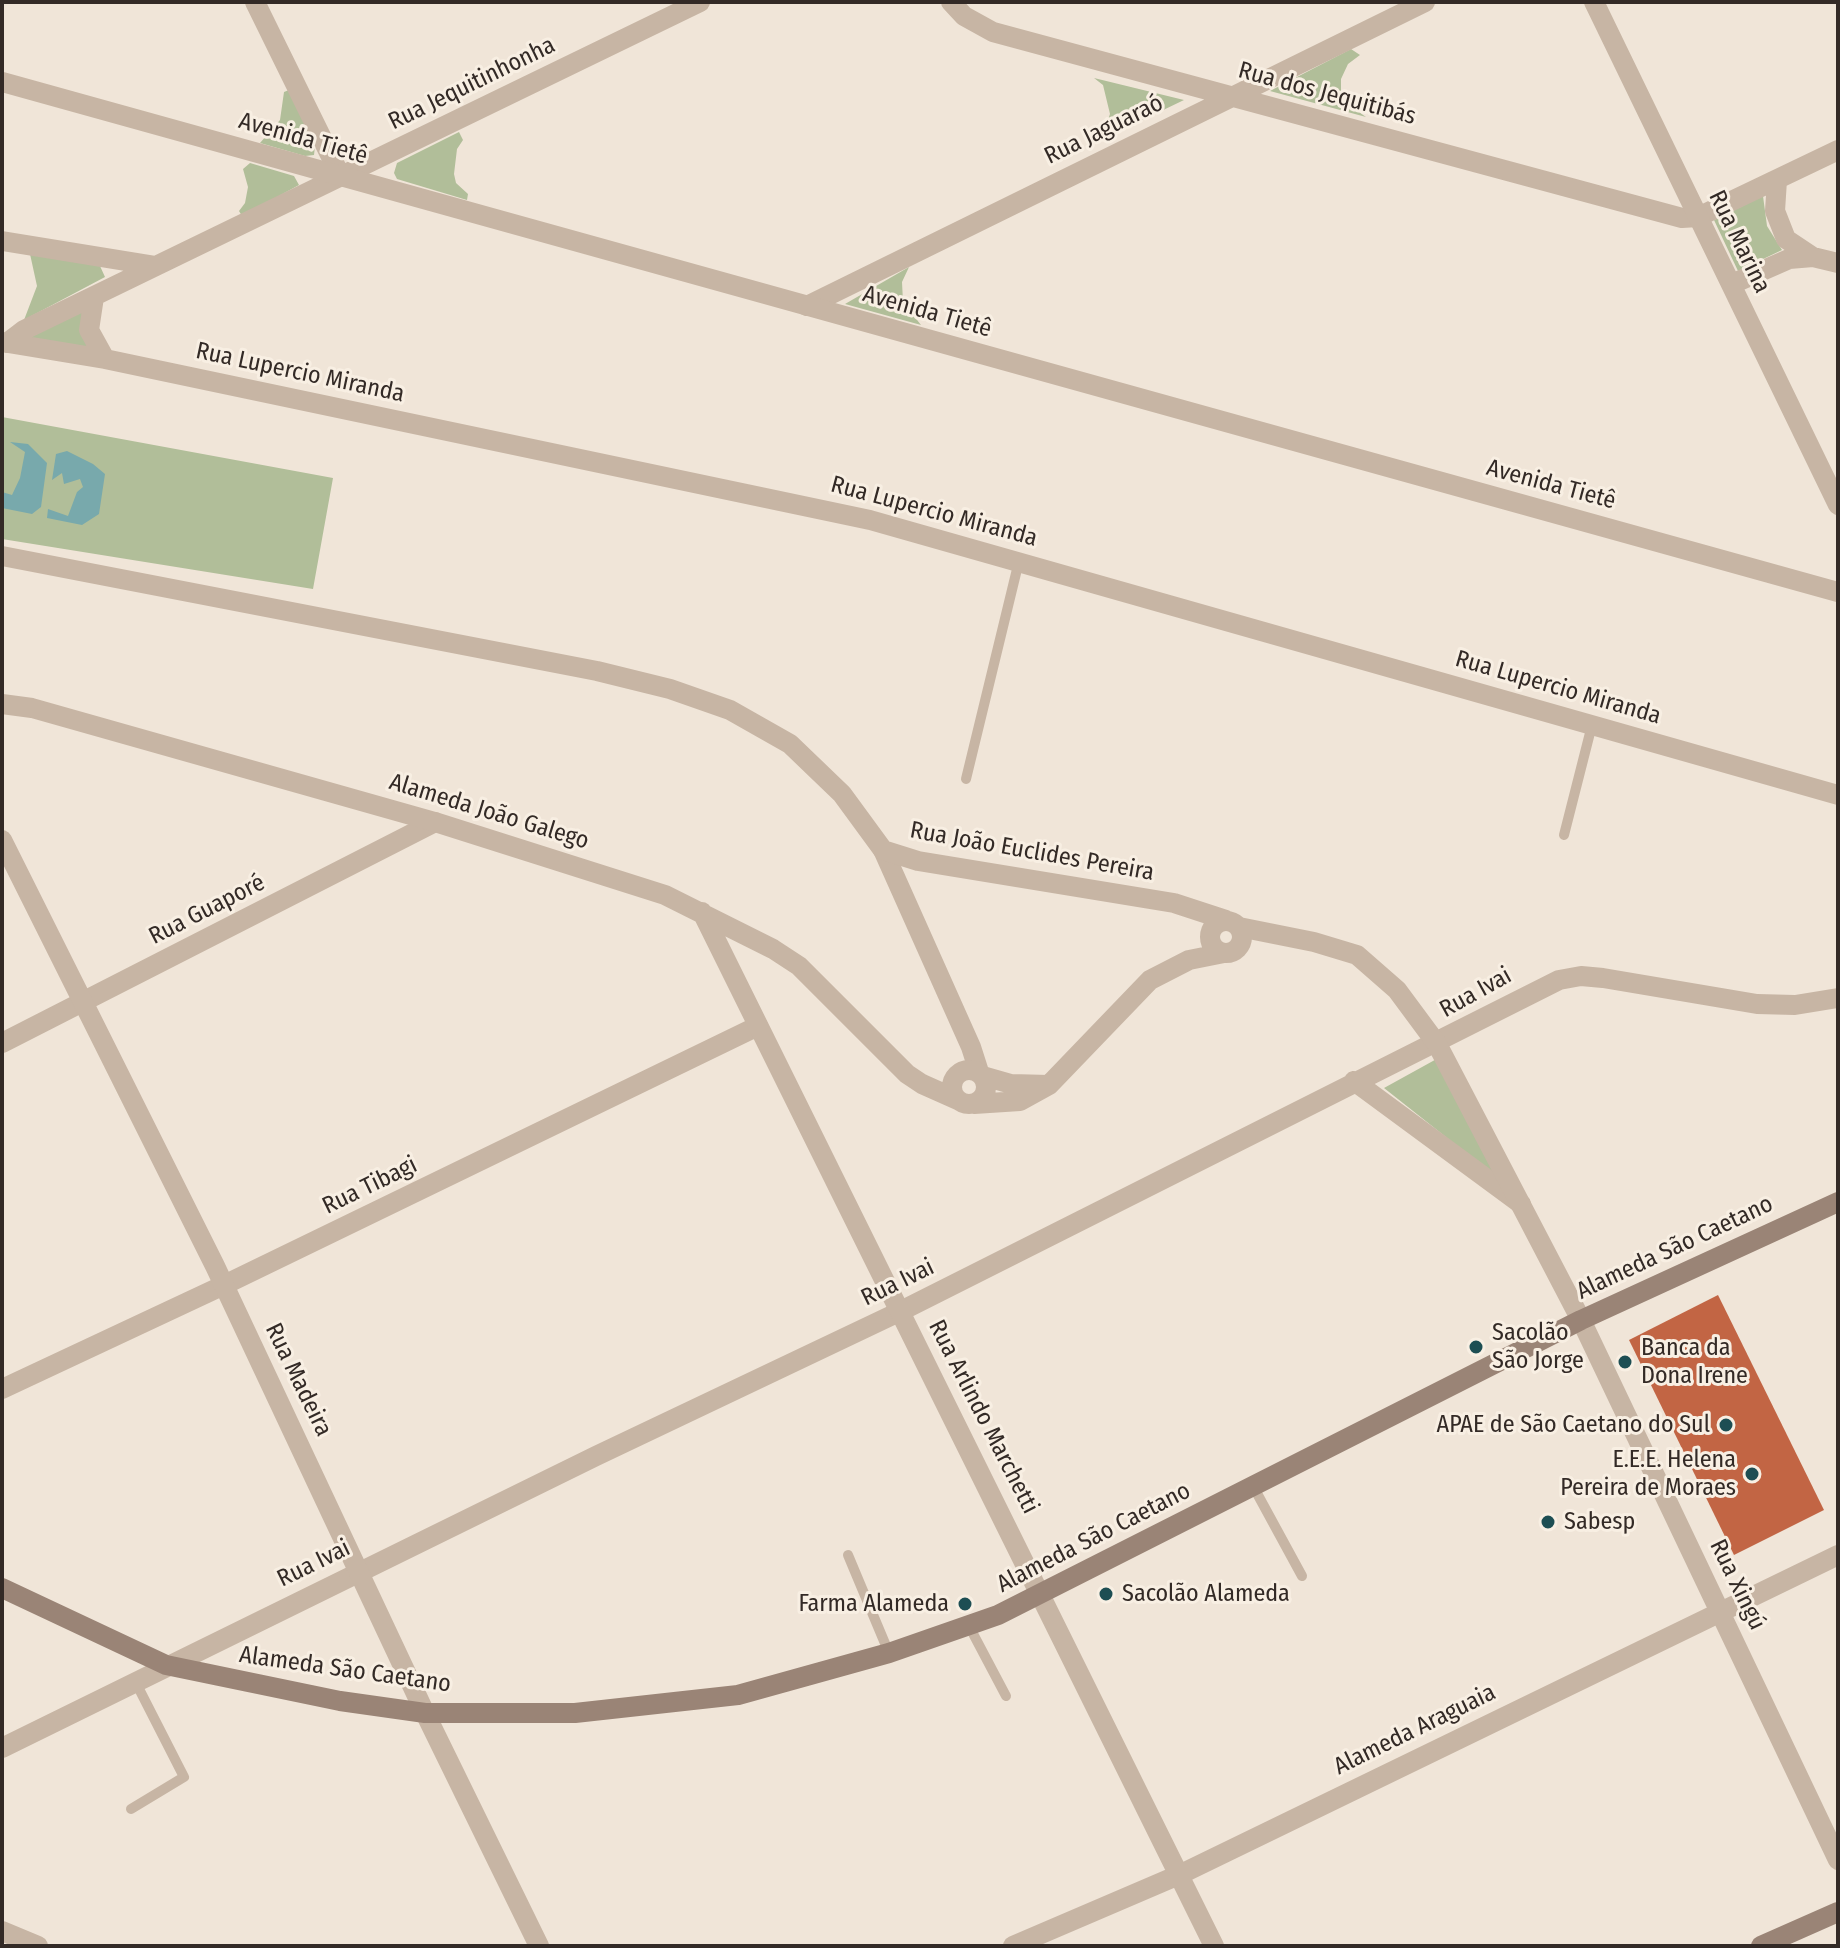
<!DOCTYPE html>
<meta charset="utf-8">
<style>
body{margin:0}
#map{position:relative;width:1840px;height:1948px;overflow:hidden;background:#f0e5d8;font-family:"Fira Sans Condensed",sans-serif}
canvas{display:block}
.frame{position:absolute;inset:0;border:4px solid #332a26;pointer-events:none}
</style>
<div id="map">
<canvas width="1840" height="1948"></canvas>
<div class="frame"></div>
</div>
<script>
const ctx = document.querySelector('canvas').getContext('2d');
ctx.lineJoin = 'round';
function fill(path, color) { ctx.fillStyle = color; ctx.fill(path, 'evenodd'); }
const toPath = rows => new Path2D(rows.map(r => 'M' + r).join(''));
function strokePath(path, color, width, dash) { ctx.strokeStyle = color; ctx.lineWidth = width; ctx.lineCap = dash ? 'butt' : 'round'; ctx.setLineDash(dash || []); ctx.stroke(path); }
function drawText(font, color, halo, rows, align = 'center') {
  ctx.font = font + ' "Fira Sans Condensed",sans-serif'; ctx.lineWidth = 6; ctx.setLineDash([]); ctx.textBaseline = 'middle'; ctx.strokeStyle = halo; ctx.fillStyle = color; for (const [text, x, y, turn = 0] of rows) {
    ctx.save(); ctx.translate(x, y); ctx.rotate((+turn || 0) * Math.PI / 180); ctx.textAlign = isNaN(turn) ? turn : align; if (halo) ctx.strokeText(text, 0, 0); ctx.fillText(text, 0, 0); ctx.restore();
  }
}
const green = toPath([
 [1351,49,1360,55,1348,64,1341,79,1341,93,1346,103,1366,117,1270,91],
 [1094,78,1184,100,1101,140,1110,114,1103,85],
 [289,90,315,146,314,155,305,156,260,143,280,120,284,92],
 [459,132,463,140,457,149,454,174,456,183,468,194,467,200,397,179,394,173,397,163],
 [250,163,294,176,299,185,242,216,239,211,245,203,248,187,243,169],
 [1763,196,1767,226,1782,250,1738,271,1714,220],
 [30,254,100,266,105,277,24,320,37,286],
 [909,267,902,282,903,302,921,325,845,304],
 [82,312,89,347,31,340,30,336],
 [2,417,333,478,313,589,2,539],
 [1442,1056,1509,1187,1384,1088]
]);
const water = toPath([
 [10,442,28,444,47,463,41,507,32,514,2,508,2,492,12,495,20,478,25,452],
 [67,451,93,464,105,474,99,514,82,525,47,518,48,509,68,516,77,492,83,487,80,479,64,484,62,473,52,480,56,454]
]);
const building = toPath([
 [1718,1295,1824,1510,1734,1555,1629,1340]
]);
const service = toPath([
 [966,779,1019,561],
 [1564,835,1592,725],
 [1253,1486,1302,1576],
 [848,1555,889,1653],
 [969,1626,1006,1696],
 [131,1809,184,1777,135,1681]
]);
const minor = toPath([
 [255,2,341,177],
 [951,2,964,16,993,32,1682,218,1698,217,1838,150],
 [1777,180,1775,211,1786,239,1813,257,1838,263],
 [2,241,156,266],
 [1732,284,1789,259,1813,257],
 [94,297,89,330,105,359],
 [807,306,1425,2],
 [2,342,105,359,870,520,1838,795],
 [7,343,24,330,700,2],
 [883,850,971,1047,979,1072],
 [2,1043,435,822],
 [1354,1081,1521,1204],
 [2,1389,224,1285,758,1026],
 [2,1748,596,1456,901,1311,1559,980,1581,976,1603,978,1757,1004,1795,1005,1838,998]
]);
const tertiary = toPath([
 [1594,2,1838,505],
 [2,82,1838,592],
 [2,556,597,671,670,689,730,710,790,744,842,794,883,850,918,861,1174,903,1226,920],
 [2,704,32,708,435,822,665,895,773,949,799,966,907,1074,922,1084,958,1100],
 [2,840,215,1266,425,1713,539,1946],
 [702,912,1214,1946],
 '1210 937a16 16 0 1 1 32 0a16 16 0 1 1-32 0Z',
 [1239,927,1314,942,1357,955,1397,990,1437,1044,1581,1320,1838,1860],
 '952 1087a17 17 0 1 1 34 0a17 17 0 1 1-34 0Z',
 [983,1076,1011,1084,1049,1085],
 [974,1104,1020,1101,1049,1085,1150,980,1189,960,1224,953],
 [2,1931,38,1946],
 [1013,1946,1181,1874,1838,1555]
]);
const secondary = toPath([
 [2,1588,166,1665,340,1701,425,1713,575,1713,738,1695,889,1653,998,1615,1581,1320,1838,1202],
 [1761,1946,1838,1912]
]);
const markers = [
 [1476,1347,8,"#1d4e53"],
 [1625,1362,8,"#1d4e53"],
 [1726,1425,8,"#1d4e53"],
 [1752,1474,8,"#1d4e53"],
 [1548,1522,8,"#1d4e53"],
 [1106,1594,8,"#1d4e53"],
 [965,1604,8,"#1d4e53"]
];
const streetNames = [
 ["Rua Jequitinhonha",472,84,-26],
 ["Rua dos Jequitibás",1327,94,15],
 ["Rua Jaguaraó",1104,130,-26],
 ["Avenida Tietê",303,139,16],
 ["Rua Marina",1739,242,64],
 ["Avenida Tietê",927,312,16],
 ["Rua Lupercio Miranda",300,373,12],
 ["Avenida Tietê",1551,485,15],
 ["Rua Lupercio Miranda",934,512,15],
 ["Rua Lupercio Miranda",1558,688,16],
 ["Alameda João Galego",489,812,17],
 ["Rua João Euclides Pereira",1032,852,10],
 ["Rua Guaporé",207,910,-27],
 ["Rua Ivai",1476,993,-29],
 ["Rua Tibagi",370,1186,-26],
 ["Alameda São Caetano",1675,1248,-25],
 ["Rua Ivai",898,1283,-26],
 ["Rua Madeira",298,1380,64],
 ["Rua Arlindo Marchetti",983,1417,63],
 ["Alameda São Caetano",1094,1538,-27],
 ["Rua Ivai",314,1564,-26],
 ["Rua Xingú",1737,1585,64],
 ["Alameda São Caetano",345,1670,8],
 ["Alameda Araguaia",1415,1730,-26]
];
const poiNames = [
 ["Sacolão",1492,1333],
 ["São Jorge",1492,1361],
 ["Banca da",1641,1348],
 ["Dona Irene",1641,1376],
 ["APAE de São Caetano do Sul",1710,1425,"right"],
 ["E.E.E. Helena",1736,1460,"right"],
 ["Pereira de Moraes",1736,1488,"right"],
 ["Sabesp",1564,1522],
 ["Sacolão Alameda",1122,1594],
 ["Farma Alameda",949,1604,"right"]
];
fill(green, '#b1be99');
fill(water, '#78a9ac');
fill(building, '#c26544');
strokePath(service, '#c7b5a4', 10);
strokePath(minor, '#c7b5a4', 20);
strokePath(tertiary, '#c7b5a4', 20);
strokePath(secondary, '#9a8476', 20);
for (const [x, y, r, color] of markers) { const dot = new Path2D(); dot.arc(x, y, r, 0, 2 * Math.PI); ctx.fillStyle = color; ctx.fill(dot); strokePath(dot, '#f8efe3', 3); }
drawText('24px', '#332a26', '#f8efe3', streetNames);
drawText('24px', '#332a26', '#f8efe3', poiNames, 'left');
</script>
